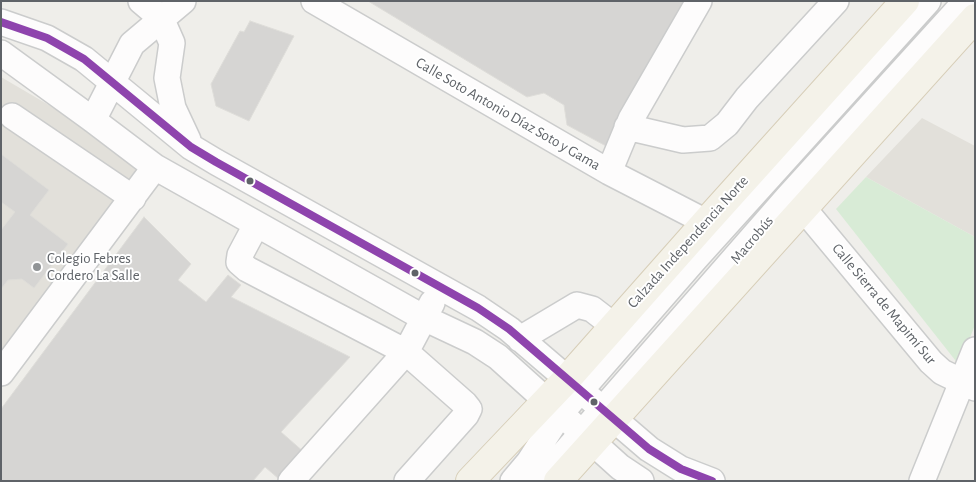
<!DOCTYPE html>
<meta charset="utf-8">
<style>
body{margin:0}
#map{position:relative;width:976px;height:482px;overflow:hidden;background:#efeeea;font-family:"Alegreya Sans",sans-serif}
canvas{display:block}
.frame{position:absolute;inset:0;border:2px solid #5f6368;pointer-events:none}
</style>
<div id="map">
<canvas width="976" height="482"></canvas>
<div class="frame"></div>
</div>
<script>
const ctx = document.querySelector('canvas').getContext('2d');
ctx.lineJoin = 'round';
function fill(path, color) { ctx.fillStyle = color; ctx.fill(path, 'evenodd'); }
const toPath = rows => new Path2D(rows.map(r => 'M' + r).join(''));
function strokePath(path, color, width, dash) { ctx.strokeStyle = color; ctx.lineWidth = width; ctx.lineCap = dash ? 'butt' : 'round'; ctx.setLineDash(dash || []); ctx.stroke(path); }
function drawText(font, color, halo, rows, align = 'center') {
  ctx.font = font + ' "Alegreya Sans",sans-serif'; ctx.lineWidth = 4; ctx.setLineDash([]); ctx.textBaseline = 'middle'; ctx.strokeStyle = halo; ctx.fillStyle = color; for (const [text, x, y, turn = 0] of rows) {
    ctx.save(); ctx.translate(x, y); ctx.rotate((+turn || 0) * Math.PI / 180); ctx.textAlign = isNaN(turn) ? turn : align; if (halo) ctx.strokeText(text, 0, 0); ctx.fillText(text, 0, 0); ctx.restore();
  }
}
const education = toPath([
 [1,77,88,128,143,171,1,363],
 [922,118,975,146,975,237,866,177]
]);
const green = toPath([
 [866,177,975,237,975,325,959,365,836,209]
]);
const building = toPath([
 [368,1,688,1,606,146,567,125,564,105,544,93,527,97,368,1],
 [250,21,294,36,249,121,216,106,211,84,240,31,244,32,250,21],
 [1,154,49,190,30,215,68,244,34,288,22,279,8,280,1,289,1,230,15,212,1,202,1,154],
 [144,217,191,264,178,280,206,302,228,275,241,285,231,297,350,357,281,432,305,453,279,479,265,467,253,481,1,481,1,409,144,217]
]);
const minor = toPath([
 [141,1,161,18,172,43,167,78,173,108,188,140],
 [314,1,609,172,706,222],
 [1,22,47,38,84,59,191,147,216,162,478,308,509,329,649,449,681,469,712,481],
 [1,53,93,120,155,167,424,318,475,342,498,357,620,467,641,481],
 [12,116,133,198],
 [93,120,132,44,183,1],
 [627,127,683,140,710,138,727,124,747,98,836,1],
 [609,172,631,119,699,1],
 [803,208,931,362,942,372,975,388],
 [256,225,240,255,239,262,247,269,406,352,465,404,469,409,466,415,407,481],
 [520,339,577,305,592,309,614,326],
 [1,373,155,167],
 [291,481,406,352,432,303],
 [513,481,529,462,560,414,695,259,928,1],
 [540,481,788,197,966,1],
 [922,481,975,350]
]);
const major = toPath([
 [470,481,567,379,706,222,905,1],
 [558,481,975,18]
]);
const bus1 = toPath([
 [1,22,47,38,84,59,191,147,216,162,478,308,509,329,649,449,681,469,712,481]
]);
const markers = [
 [250,181,4.5,"#5f6368"],
 [37,267,5,"#919496"],
 [415,273,4.5,"#5f6368"],
 [594,402,4.5,"#5f6368"]
];
const streetNames = [
 ["Calle Soto Antonio Díaz Soto y Gama",508,114,30],
 ["Macrobús",752,240,-50],
 ["Calzada Independencia Norte",688,242,-48],
 ["Calle Sierra de Mapimí Sur",884,304,50]
];
const poiNames = [
 ["Colegio Febres",47,258],
 ["Cordero La Salle",47,275]
];
fill(education, '#e2e0da');
fill(green, '#d8ebd6');
fill(building, '#d6d5d3');
strokePath(building, '#deddd9', 1);
strokePath(minor, '#cbcccc', 28);
strokePath(major, '#d7ceb8', 30);
strokePath(minor, '#fdfcfc', 25);
strokePath(major, '#f4f2e9', 28);
strokePath(bus1, '#8e44ad', 8);
for (const [x, y, r, color] of markers) { const dot = new Path2D(); dot.arc(x, y, r, 0, 2 * Math.PI); ctx.fillStyle = color; ctx.fill(dot); strokePath(dot, '#fff', 2); }
drawText('15px', '#5f6368', '#fff', streetNames);
drawText('15px', '#5f6368', '#fff', poiNames, 'left');
</script>
